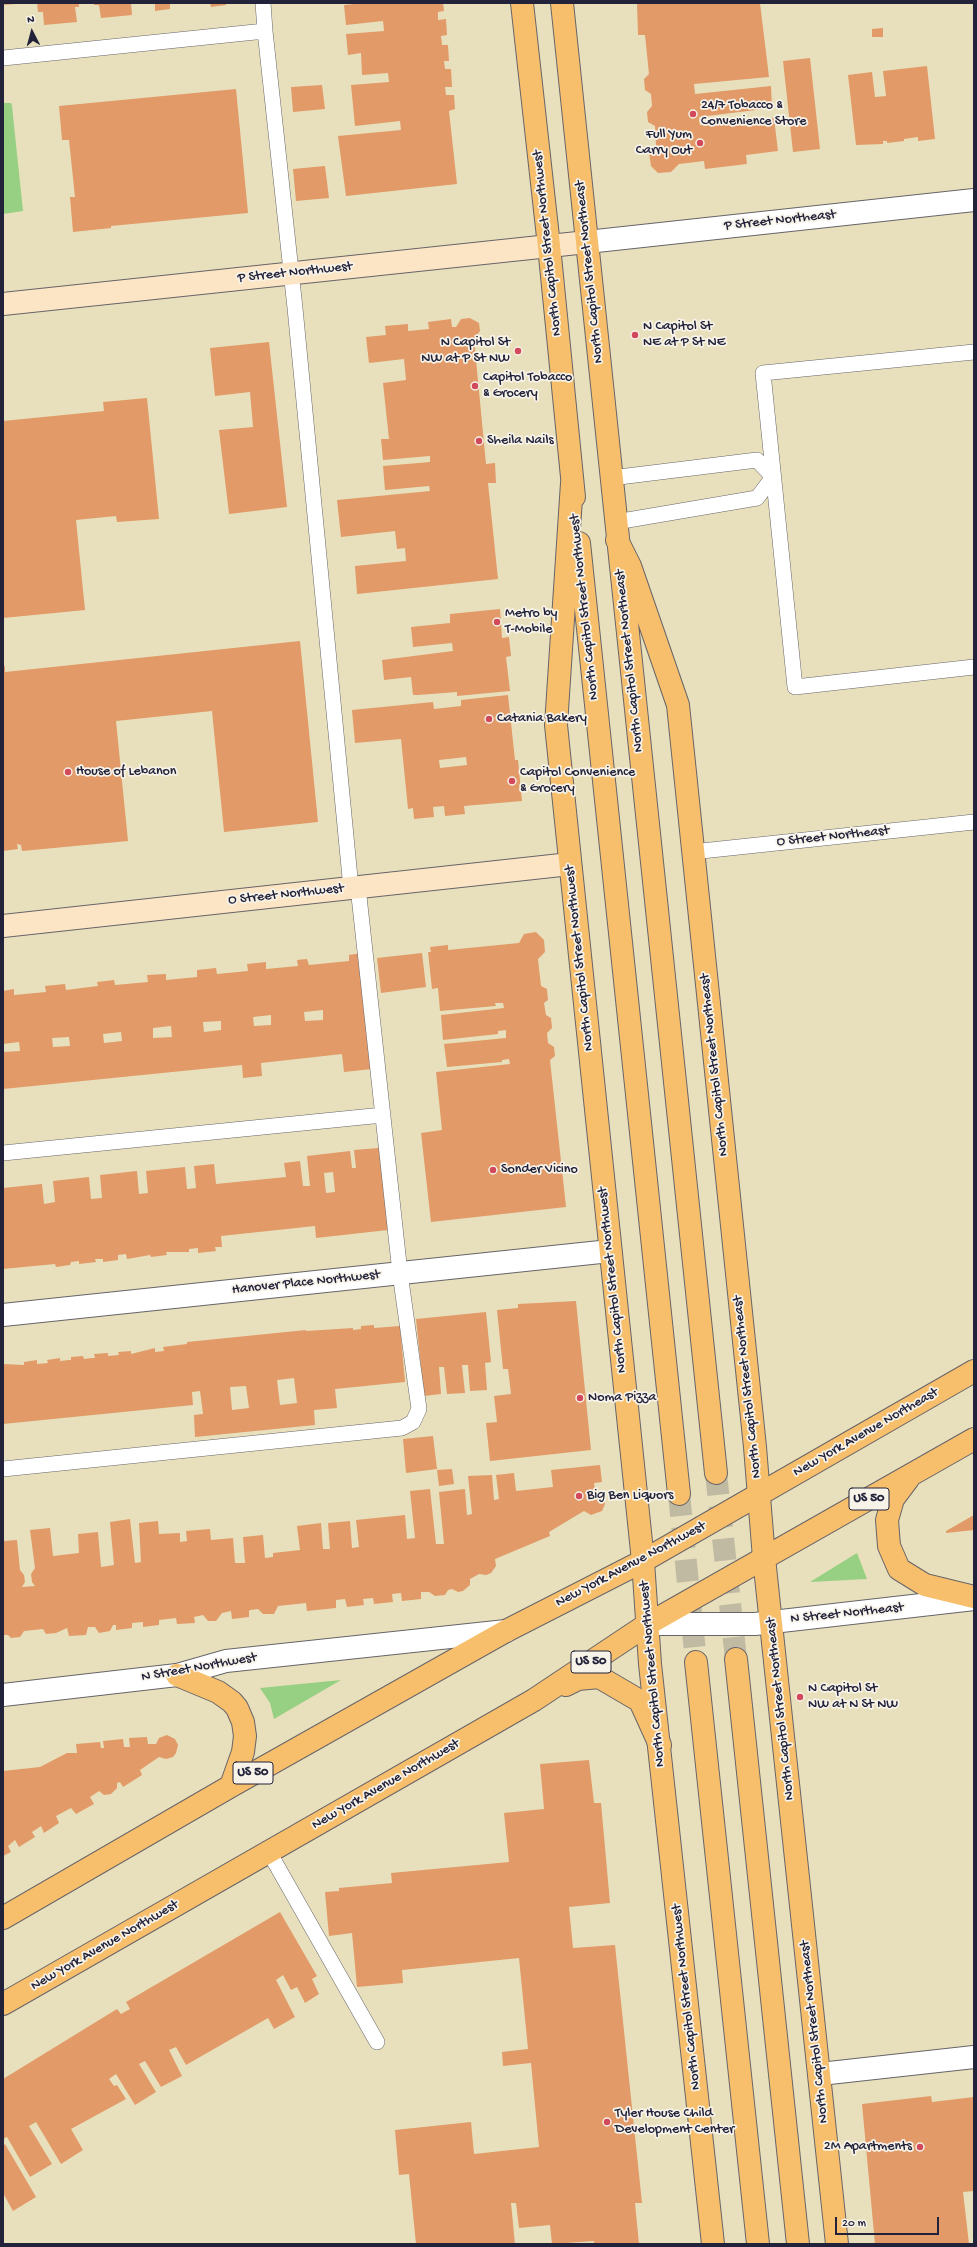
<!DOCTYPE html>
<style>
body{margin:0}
#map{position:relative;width:977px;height:2247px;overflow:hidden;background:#e8e0bc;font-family:"Gochi Hand",sans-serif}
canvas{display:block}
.frame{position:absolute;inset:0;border:4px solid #22223b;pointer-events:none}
.north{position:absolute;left:12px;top:12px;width:40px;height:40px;-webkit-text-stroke:3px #f7f3e8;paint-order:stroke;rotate:354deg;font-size:11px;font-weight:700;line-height:16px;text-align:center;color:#22223b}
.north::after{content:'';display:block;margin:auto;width:14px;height:18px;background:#22223b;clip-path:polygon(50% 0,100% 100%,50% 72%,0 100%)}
.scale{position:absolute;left:835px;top:2217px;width:104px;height:18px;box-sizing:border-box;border:2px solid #22223b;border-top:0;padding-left:5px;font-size:12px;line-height:14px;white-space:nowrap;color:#22223b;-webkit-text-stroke:3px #f7f3e8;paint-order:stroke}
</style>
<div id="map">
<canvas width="977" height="2247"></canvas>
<div class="frame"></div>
<div class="north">N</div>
<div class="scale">20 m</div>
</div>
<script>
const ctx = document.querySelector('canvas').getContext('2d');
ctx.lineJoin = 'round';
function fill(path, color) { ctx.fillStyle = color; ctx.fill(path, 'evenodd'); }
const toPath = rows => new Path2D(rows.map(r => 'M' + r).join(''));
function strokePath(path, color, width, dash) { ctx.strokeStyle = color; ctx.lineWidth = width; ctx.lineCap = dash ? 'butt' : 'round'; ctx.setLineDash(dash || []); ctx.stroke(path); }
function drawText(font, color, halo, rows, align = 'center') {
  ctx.font = font + ' "Gochi Hand",sans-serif'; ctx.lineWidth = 3.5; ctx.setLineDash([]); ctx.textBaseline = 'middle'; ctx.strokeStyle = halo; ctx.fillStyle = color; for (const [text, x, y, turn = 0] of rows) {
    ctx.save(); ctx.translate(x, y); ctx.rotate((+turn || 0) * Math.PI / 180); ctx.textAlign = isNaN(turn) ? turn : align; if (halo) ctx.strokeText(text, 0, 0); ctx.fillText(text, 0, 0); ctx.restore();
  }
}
const green = toPath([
 [3,103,11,103,12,106,23,211,3,214],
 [857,1553,867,1579,810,1582],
 [341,1680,274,1719,270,1703,260,1688]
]);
const building = toPath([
 [3,3,16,3,16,4,3,5],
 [37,3,79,3,79,7,75,7,77,22,44,25,43,12,38,12],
 [94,3,131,3,132,15,101,18,99,5,94,5],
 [155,3,170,3,170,9,155,11],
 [210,3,226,3,226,5,211,7],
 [365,3,443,3,444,11,438,12,438,20,446,19,447,35,441,36,442,45,448,45,449,61,444,61,445,69,451,69,452,87,445,87,446,95,454,95,455,109,449,111,457,184,346,196,338,136,401,130,400,121,355,126,351,85,389,82,388,73,362,75,361,53,348,55,346,34,384,31,383,21,346,25,344,5],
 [637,3,760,3,769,77,694,84,695,94,771,86,772,108,699,117,700,125,774,118,778,151,746,155,747,164,705,169,704,161,679,164,671,172,658,173,651,166,649,153,656,146,655,126,648,122,647,112,652,106,651,94,645,90,644,79,649,74,645,35,638,35],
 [883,28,883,37,872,37,872,29],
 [810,58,820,149,793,152,783,61],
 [927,66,935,139,918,141,918,137,904,139,904,141,887,143,887,141,883,141,883,144,856,145,848,75,872,72,875,97,886,96,883,71],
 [322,85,325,109,293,112,291,87],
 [236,89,248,213,111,226,111,228,73,232,70,197,75,197,69,140,62,140,59,106],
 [325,166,329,198,296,201,293,169],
 [470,318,479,323,480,331,474,339,486,464,495,463,496,483,488,483,498,579,357,594,355,566,406,561,405,548,397,549,395,531,341,537,337,500,430,491,429,486,385,490,383,466,430,462,430,456,383,460,381,439,389,439,383,383,406,380,404,359,369,363,366,337,386,335,385,326,408,324,408,331,429,329,428,322,451,319,452,327,456,327,461,319],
 [269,342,287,507,229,514,219,430,253,427,250,392,215,396,210,348],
 [147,398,159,519,117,522,116,516,76,520,85,610,3,618,3,421,104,411,103,402],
 [500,609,502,638,509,637,511,656,506,657,510,691,457,696,457,692,418,695,413,695,411,677,384,680,382,660,453,651,452,643,413,647,411,627,450,623,450,614],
 [300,641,318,822,224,832,212,711,116,721,128,841,22,851,21,845,17,844,18,849,3,851,3,666,5,666,5,672],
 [508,695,515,760,518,760,522,801,464,806,465,814,445,816,444,806,433,807,434,817,414,819,413,808,408,809,401,739,355,743,352,710,433,702,434,709,461,706,461,700],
 [466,757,467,765,440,768,439,760],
 [536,932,544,940,545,952,538,959,541,986,547,989,548,1000,544,1003,546,1015,551,1018,552,1028,547,1033,548,1043,554,1047,555,1056,550,1060,566,1207,431,1222,421,1133,442,1130,436,1072,510,1064,509,1059,502,1060,502,1062,447,1067,444,1044,506,1038,506,1030,498,1031,498,1034,443,1040,441,1015,504,1008,503,1003,495,1003,496,1006,440,1011,438,988,432,989,428,952,431,952,430,947,448,945,448,950,519,943,524,934],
 [362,953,372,1069,344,1072,342,1054,261,1063,262,1076,243,1078,242,1065,3,1089,3,1052,20,1051,19,1042,3,1044,3,991,14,989,14,995,46,992,45,986,65,984,66,990,98,986,97,982,114,980,115,985,148,982,147,975,166,974,166,980,197,977,197,970,216,968,217,974,248,971,247,964,266,962,266,969,298,966,297,960,307,959,309,965,349,961,349,955],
 [323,1010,323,1020,305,1021,304,1012],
 [271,1015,271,1025,254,1026,253,1017],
 [221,1021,221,1030,204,1032,203,1022],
 [171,1026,172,1037,153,1038,153,1028],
 [121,1032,122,1041,104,1043,103,1034],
 [69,1037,70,1046,53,1047,52,1038],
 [422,953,426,987,381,993,377,958],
 [379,1148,388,1230,316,1238,315,1226,221,1236,222,1247,215,1247,216,1251,198,1253,198,1248,189,1249,189,1252,166,1252,167,1255,151,1257,150,1255,127,1259,126,1254,118,1255,118,1260,103,1262,103,1259,95,1259,96,1262,79,1264,79,1261,71,1262,70,1265,56,1267,55,1264,3,1269,3,1188,42,1184,44,1204,55,1202,53,1181,89,1177,91,1199,102,1198,100,1175,137,1171,139,1194,148,1193,146,1171,185,1167,187,1189,196,1188,194,1166,214,1164,216,1184,286,1177,284,1163,300,1161,303,1186,310,1186,307,1156,350,1151,352,1168,356,1168,354,1150],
 [333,1172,335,1192,326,1193,324,1173],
 [576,1301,591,1450,490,1461,486,1423,497,1422,494,1396,511,1394,508,1369,503,1369,497,1310,518,1308,518,1304],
 [486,1312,491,1362,485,1363,487,1390,470,1391,468,1365,462,1365,465,1393,447,1394,444,1367,439,1367,441,1394,424,1396,416,1319],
 [374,1325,374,1328,400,1326,405,1382,335,1389,337,1408,314,1410,315,1425,195,1437,194,1415,203,1414,200,1391,192,1392,193,1405,3,1424,3,1364,24,1365,24,1362,37,1360,37,1364,48,1363,47,1360,60,1358,60,1361,69,1360,71,1360,71,1357,83,1356,84,1359,91,1358,95,1358,94,1354,108,1353,108,1356,119,1355,118,1352,131,1351,131,1354,155,1348,155,1352,164,1351,163,1347,187,1344,187,1342,306,1330,306,1331,353,1328,353,1330,361,1329,361,1326],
 [294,1378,297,1403,280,1405,277,1380],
 [246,1386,249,1408,232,1410,230,1387],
 [433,1436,437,1469,406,1473,403,1439],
 [600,1465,602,1482,594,1483,595,1490,600,1492,605,1499,605,1504,602,1511,591,1515,584,1511,549,1532,550,1536,495,1559,496,1566,491,1573,486,1575,479,1574,470,1579,470,1585,463,1591,458,1592,452,1589,448,1590,445,1595,435,1596,429,1592,421,1592,421,1599,402,1601,401,1593,392,1594,393,1602,374,1604,373,1598,363,1599,364,1605,347,1607,345,1599,336,1600,336,1608,307,1611,306,1603,278,1606,274,1614,263,1614,258,1609,250,1610,249,1611,249,1617,232,1619,231,1611,222,1613,216,1621,208,1621,203,1615,194,1617,195,1623,177,1624,176,1618,159,1620,159,1625,143,1627,143,1622,132,1623,132,1628,116,1630,116,1625,113,1625,110,1631,99,1633,95,1627,88,1627,86,1635,69,1636,67,1628,56,1633,46,1634,43,1629,24,1631,20,1637,11,1638,8,1635,3,1635,3,1541,17,1540,20,1570,24,1575,25,1582,22,1587,35,1586,32,1582,31,1574,35,1568,30,1530,50,1528,53,1556,79,1553,78,1534,98,1532,101,1567,114,1565,110,1522,130,1519,135,1563,141,1562,139,1523,158,1521,159,1534,180,1533,180,1542,187,1541,186,1531,210,1529,211,1540,233,1538,235,1563,245,1563,243,1537,263,1535,265,1558,273,1557,273,1553,300,1550,297,1526,321,1523,323,1549,330,1549,328,1523,350,1521,352,1548,359,1547,356,1520,405,1515,407,1539,415,1538,410,1491,430,1489,436,1544,444,1544,439,1492,465,1489,467,1515,472,1514,468,1476,492,1475,494,1500,499,1499,496,1475,514,1473,516,1491,553,1487,551,1470],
 [452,1469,454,1484,439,1486,437,1470],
 [974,1515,974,1530,946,1533,946,1531],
 [167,1735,175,1739,178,1745,176,1753,173,1757,166,1759,159,1757,140,1770,142,1775,123,1787,120,1782,117,1783,117,1788,111,1794,104,1795,99,1791,90,1797,94,1804,76,1814,71,1808,56,1816,59,1823,44,1833,41,1826,32,1832,35,1837,19,1847,15,1840,8,1846,11,1852,3,1856,3,1771,40,1767,67,1753,77,1753,76,1744,100,1742,101,1748,104,1748,103,1741,123,1739,124,1747,130,1747,129,1738,147,1737,148,1744,156,1744,159,1738],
 [589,1760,594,1803,601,1803,610,1903,569,1907,573,1948,615,1945,642,2203,635,2203,639,2244,594,2244,594,2241,552,2244,550,2225,519,2228,516,2203,511,2203,515,2244,416,2244,409,2174,399,2175,395,2130,471,2122,474,2154,539,2147,531,2063,503,2066,502,2052,528,2049,519,1958,402,1970,403,1983,357,1987,352,1933,329,1936,325,1892,339,1891,339,1888,392,1883,391,1873,509,1862,504,1813,544,1809,540,1764],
 [280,1912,317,1976,312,1979,319,1994,305,2003,297,1987,291,1990,283,1975,276,1980,295,2017,274,2029,268,2018,186,2065,176,2047,169,2050,182,2076,161,2087,145,2061,139,2064,156,2092,135,2105,116,2074,109,2079,114,2086,117,2085,126,2099,71,2129,83,2150,61,2164,36,2122,29,2126,52,2164,30,2177,7,2137,3,2139,3,2079,117,2009,121,2014,130,2009,126,2002],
 [931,2096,932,2102,974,2097,974,2191,963,2192,969,2244,875,2244,862,2104],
 [5,2144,36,2197,13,2211,3,2193,3,2146]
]);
const primaryTunnel = toPath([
 [716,1473,736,1659],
 [679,1494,696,1662]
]);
const lane = toPath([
 [263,3,265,31],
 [3,58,265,31,295,308,351,888],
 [974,352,763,373,795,687,974,667],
 [611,478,757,460,773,477,757,498,616,522],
 [692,852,974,822],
 [3,1153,383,1115],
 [3,1469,402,1428,413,1422,419,1409,400,1273,358,887],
 [269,1852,377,2042]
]);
const street = toPath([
 [587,242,974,200],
 [3,1315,610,1251],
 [648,1624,755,1624,974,1599],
 [3,1695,177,1675,226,1661,506,1631],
 [820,2074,974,2057]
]);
const secondary = toPath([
 [3,304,587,242],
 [3,926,570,864]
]);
const primary = toPath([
 [522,3,549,246,574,497],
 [562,3,716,1473],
 [572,483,556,725,643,1561,650,1664,713,2244],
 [617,540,630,566,678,705,755,1447,764,1558,837,2244],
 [579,543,679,1494],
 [736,1659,798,2244],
 [696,1662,758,2244]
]);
const highway = toPath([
 [908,1479,893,1499,887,1520,889,1546,899,1569,925,1585,974,1597],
 [177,1675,218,1692,232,1702,237,1708,243,1722,245,1736,243,1752,231,1786],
 [566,1685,578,1679,599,1677,640,1701,660,1745],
 [3,1918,231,1786,506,1631,643,1561,974,1371],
 [3,2004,534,1700,648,1624,974,1439]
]);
const markers = [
 [693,114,4,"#d1495b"],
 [700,143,4,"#d1495b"],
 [635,335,4,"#d1495b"],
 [518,351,4,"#d1495b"],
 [475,386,4,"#d1495b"],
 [479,441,4,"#d1495b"],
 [497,622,4,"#d1495b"],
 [489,719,4,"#d1495b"],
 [68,772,4,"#d1495b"],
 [512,781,4,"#d1495b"],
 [493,1170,4,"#d1495b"],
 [580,1398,4,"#d1495b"],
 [579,1496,4,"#d1495b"],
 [800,1697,4,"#d1495b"],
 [607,2122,4,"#d1495b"],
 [920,2147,4,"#d1495b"]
];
const shields = [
 [869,1499,40],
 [591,1662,40],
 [253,1773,40]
];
const shieldNames = [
 ["US 50",869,1499],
 ["US 50",591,1662],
 ["US 50",253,1773]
];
const poiNames = [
 ["24/7 Tobacco &",701,106],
 ["Convenience Store",701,122],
 ["Full Yum",692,135,"right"],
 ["Carry Out",692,151,"right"],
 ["N Capitol St",643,327],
 ["NE at P St NE",643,343],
 ["N Capitol St",510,343,"right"],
 ["NW at P St NW",510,359,"right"],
 ["Capitol Tobacco",483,378],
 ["& Grocery",483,394],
 ["Sheila Nails",487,441],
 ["Metro by",505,614],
 ["T-Mobile",505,630],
 ["Catania Bakery",497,719],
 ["House of Lebanon",76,772],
 ["Capitol Convenience",520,773],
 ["& Grocery",520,789],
 ["Sonder Vicino",501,1170],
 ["Noma Pizza",588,1398],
 ["Big Ben Liquors",587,1496],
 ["N Capitol St",808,1689],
 ["NW at N St NW",808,1705],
 ["Tyler House Child",615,2114],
 ["Development Center",615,2130],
 ["2M Apartments",912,2147,"right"]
];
const streetNames = [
 ["P Street Northeast",780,221,-6],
 ["North Capitol Street Northwest",548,243,-96],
 ["North Capitol Street Northeast",590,272,-96],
 ["P Street Northwest",295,273,-6],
 ["North Capitol Street Northwest",585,607,-96],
 ["North Capitol Street Northeast",630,661,-96],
 ["O Street Northeast",833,837,-6],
 ["O Street Northwest",286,895,-6],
 ["North Capitol Street Northwest",580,958,-96],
 ["North Capitol Street Northeast",715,1065,-96],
 ["North Capitol Street Northwest",613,1280,-96],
 ["Hanover Place Northwest",306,1283,-6],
 ["North Capitol Street Northeast",748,1387,-96],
 ["New York Avenue Northeast",866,1433,-30],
 ["New York Avenue Northwest",631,1565,-28],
 ["N Street Northeast",847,1614,-6],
 ["N Street Northwest",199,1668,-10],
 ["North Capitol Street Northwest",653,1674,-95],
 ["North Capitol Street Northeast",781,1709,-96],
 ["New York Avenue Northwest",386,1785,-30],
 ["New York Avenue Northwest",105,1946,-30],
 ["North Capitol Street Northwest",687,1997,-96],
 ["North Capitol Street Northeast",815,2032,-96]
];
fill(green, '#97d083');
fill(building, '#e19a68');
strokePath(primaryTunnel, '#c0baa2', 22, [22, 11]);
strokePath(lane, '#676468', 16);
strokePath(street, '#676468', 24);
strokePath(secondary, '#676468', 24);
strokePath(primary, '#676468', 24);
strokePath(highway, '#676468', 24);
strokePath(lane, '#fff', 15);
strokePath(street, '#fff', 22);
strokePath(secondary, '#fce5c4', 22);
strokePath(primary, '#f7bf6c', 22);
strokePath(highway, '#f7bf6c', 22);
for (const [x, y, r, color] of markers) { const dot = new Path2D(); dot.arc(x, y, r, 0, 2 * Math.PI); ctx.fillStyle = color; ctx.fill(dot); strokePath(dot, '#f7f3e8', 1.5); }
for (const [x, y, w] of shields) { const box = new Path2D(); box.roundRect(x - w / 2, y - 11, w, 22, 3); ctx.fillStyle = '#f7f3e8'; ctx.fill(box); strokePath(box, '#22223b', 1); }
drawText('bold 13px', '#22223b', null, shieldNames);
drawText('14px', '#22223b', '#f7f3e8', poiNames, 'left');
drawText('14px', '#22223b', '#f7f3e8', streetNames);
</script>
